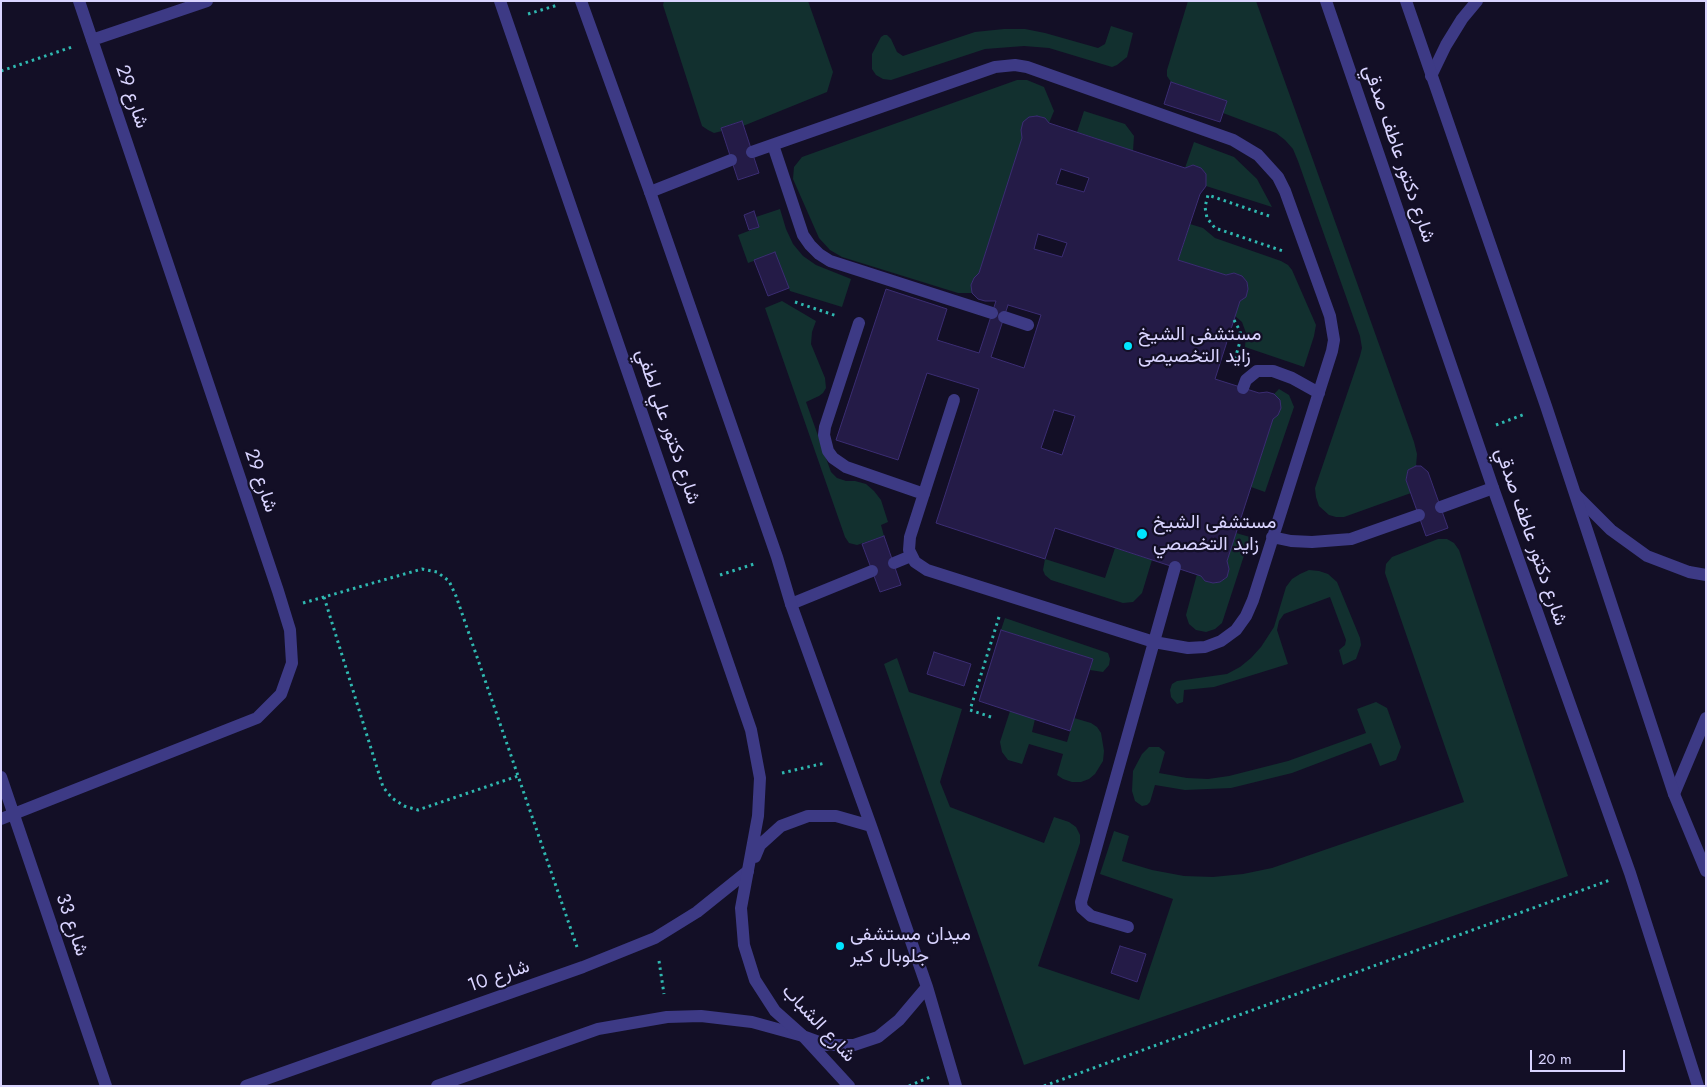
<!DOCTYPE html>
<meta charset="utf-8">
<style>
body{margin:0}
#map{position:relative;width:1707px;height:1087px;overflow:hidden;background:#130f26;font-family:Jost,sans-serif}
canvas{display:block}
.frame{position:absolute;inset:0;border:2px solid #d9d4ff;pointer-events:none}
.scale{position:absolute;left:1530px;top:1050px;width:95px;height:22px;box-sizing:border-box;border:2px solid #d9d4ff;border-top:0;padding-left:6px;font-size:15px;line-height:18px;white-space:nowrap;color:#d9d4ff;-webkit-text-stroke:4px #130f26;paint-order:stroke}
</style>
<div id="map">
<canvas width="1707" height="1087"></canvas>
<div class="frame"></div>
<div class="scale">20 m</div>
</div>
<script>
const ctx = document.querySelector('canvas').getContext('2d');
ctx.lineJoin = 'round';
function fill(path, color) { ctx.fillStyle = color; ctx.fill(path, 'evenodd'); }
const toPath = rows => new Path2D(rows.map(r => 'M' + r).join(''));
function strokePath(path, color, width, dash) { ctx.strokeStyle = color; ctx.lineWidth = width; ctx.lineCap = dash ? 'butt' : 'round'; ctx.setLineDash(dash || []); ctx.stroke(path); }
function drawText(font, color, halo, rows, align = 'center') {
  ctx.font = font + ' Jost,Vazirmatn,sans-serif'; ctx.lineWidth = 4.5; ctx.setLineDash([]); ctx.textBaseline = 'middle'; ctx.strokeStyle = halo; ctx.fillStyle = color; for (const [text, x, y, turn = 0] of rows) {
    ctx.save(); ctx.translate(x, y); ctx.rotate((+turn || 0) * Math.PI / 180); ctx.textAlign = isNaN(turn) ? turn : align; if (halo) ctx.strokeText(text, 0, 0); ctx.fillText(text, 0, 0); ctx.restore();
  }
}
const green = toPath([
 [664,1,808,1,833,72,827,92,743,126,741,121,721,128,722,131,714,133,708,130,702,126,663,5],
 [1188,1,1256,1,1414,442,1417,454,1416,466,1408,470,1406,480,1411,493,1344,517,1336,517,1329,515,1319,506,1316,497,1315,488,1360,356,1362,348,1360,336,1298,161,1293,149,1285,140,1276,133,1223,113,1227,101,1171,82,1167,76,1167,70],
 [1111,26,1133,33,1127,57,1117,65,1112,67,1049,48,1024,46,985,49,891,80,883,79,876,75,872,69,872,54,881,37,884,35,887,35,891,39,897,52,903,56,975,32,1004,29,1025,29,1045,33,1098,48,1105,44],
 [1017,80,1027,80,1044,87,1054,111,1049,123,1045,118,1037,116,1029,117,979,273,974,278,971,285,972,293,958,293,842,257,830,250,819,238,793,179,794,167,802,157],
 [1084,111,1125,124,1134,136,1133,151,1077,132],
 [1194,142,1234,157,1257,179,1272,207,1206,186,1206,174,1201,168,1193,165,1185,168],
 [780,209,786,229,793,244,803,256,816,265,851,279,842,307,790,291,775,253,748,263,738,235,759,227,756,217],
 [1190,224,1203,228,1215,238,1281,261,1288,265,1292,270,1316,325,1314,336,1304,367,1245,347,1246,333,1242,322,1235,316,1240,301,1246,297,1248,289,1247,282,1242,276,1234,273,1226,275,1178,260],
 [782,301,816,321,812,332,811,344,825,378,826,388,823,393,819,396,806,402,831,472,837,478,846,481,855,481,866,484,874,491,881,500,888,522,881,525,884,536,857,545,849,543,845,537,765,308],
 [1279,389,1289,395,1294,407,1265,492,1251,487,1273,419,1278,415,1280,400,1274,394],
 [1236,533,1250,537,1222,623,1215,629,1206,632,1196,630,1189,624,1186,615,1197,574,1201,576,1205,581,1213,583,1220,582,1227,577,1229,569,1227,561],
 [1438,539,1447,539,1454,543,1459,550,1568,876,1024,1065,884,664,897,658,909,692,962,709,940,782,950,807,1044,843,1054,817,1069,822,1076,827,1080,835,1080,843,1038,966,1139,1000,1173,899,1100,874,1114,831,1129,836,1122,861,1152,870,1184,876,1213,877,1243,874,1272,868,1464,802,1385,573,1386,564,1392,557],
 [1115,548,1152,560,1142,593,1133,602,1123,603,1051,580,1045,575,1043,570,1045,559,1105,578],
 [1309,570,1319,571,1328,574,1337,582,1360,638,1361,645,1356,659,1343,665,1339,650,1345,645,1346,640,1330,597,1284,614,1279,621,1277,630,1288,664,1214,687,1184,690,1183,702,1177,704,1171,697,1170,690,1172,684,1177,681,1227,674,1240,667,1251,658,1261,647,1274,627,1286,587,1292,579,1300,574],
 [1005,618,1108,653,1110,659,1109,665,1103,672,1090,670,1093,659,1001,630],
 [1376,702,1387,708,1401,747,1396,760,1380,766,1371,743,1292,773,1231,788,1185,790,1155,785,1150,802,1147,805,1142,806,1135,801,1132,791,1133,771,1142,754,1149,747,1159,747,1165,752,1159,773,1187,778,1208,779,1229,776,1288,761,1366,733,1357,709],
 [1010,711,1035,719,1032,732,1067,742,1074,718,1091,723,1097,727,1101,733,1104,751,1103,761,1095,774,1089,779,1081,782,1072,782,1063,779,1057,775,1063,754,1029,744,1022,764,1008,760,1002,752,1000,742]
]);
const building = toPath([
 [1171,82,1227,101,1220,122,1164,104,1171,82],
 [1037,116,1045,118,1049,123,1185,168,1193,165,1201,168,1206,174,1206,186,1200,194,1178,260,1226,275,1234,273,1242,276,1247,282,1248,289,1246,297,1240,301,1215,379,1259,393,1267,392,1274,394,1280,400,1281,408,1278,415,1273,419,1227,561,1229,569,1227,577,1220,582,1213,583,1205,581,1201,576,1055,528,1045,559,936,523,979,389,927,373,898,460,836,440,886,289,947,309,937,340,979,353,996,301,985,301,978,299,972,293,971,285,974,278,979,273,1022,138,1021,130,1023,122,1029,117,1037,116],
 [1061,169,1089,178,1084,192,1056,184,1061,169],
 [1038,234,1067,243,1062,257,1034,249,1038,234],
 [1008,305,1041,315,1024,368,991,357,1008,305],
 [1054,410,1075,416,1062,455,1041,448,1054,410],
 [742,121,759,173,738,180,721,128,742,121],
 [754,211,759,227,749,230,744,215,754,211],
 [775,252,789,288,768,296,754,260,775,252],
 [1416,466,1421,466,1428,472,1448,528,1426,536,1406,480,1408,470,1416,466],
 [884,536,901,585,880,592,862,544,884,536],
 [1001,630,1093,659,1070,731,979,701,1001,630],
 [934,652,971,664,964,686,927,674,934,652],
 [1120,946,1146,954,1137,982,1111,973,1120,946]
]);
const path = toPath([
 [528,14,558,5],
 [1,71,72,47],
 [1269,216,1208,195,1205,207,1207,218,1215,228,1283,251],
 [795,302,837,316],
 [1234,320,1240,331,1241,338,1235,359],
 [1496,425,1525,414],
 [720,575,757,563],
 [324,597,383,787,392,798,404,806,418,810,518,776],
 [303,603,422,569,437,572,449,581,456,596,577,947],
 [991,717,970,710,999,617],
 [782,773,825,763],
 [659,961,664,994],
 [909,1086,930,1077],
 [1044,1086,1610,880]
]);
const service = toPath([
 [773,145,803,235,810,245,819,254,830,261,992,313],
 [752,152,995,67,1015,65,1027,67,1233,140,1258,155,1278,177,1285,191,1330,316,1334,340,1332,351,1253,600,1246,616,1236,630,1221,641,1205,647,1188,648,1154,642,927,570,915,562,909,550,910,537,954,400],
 [650,192,731,160],
 [1004,317,1028,325],
 [859,323,825,427,824,435,828,451,833,458,846,467,924,494],
 [1243,388,1246,380,1257,371,1273,371,1292,378,1319,393],
 [1441,507,1493,488],
 [1272,537,1291,541,1312,542,1351,539,1419,515],
 [894,563,911,556],
 [791,604,872,571],
 [1128,927,1091,916,1082,908,1081,902,1175,567]
]);
const minor = toPath([
 [92,40,207,1],
 [1431,76,1446,45,1462,19,1477,1],
 [1576,495,1611,530,1647,556,1689,572,1706,575],
 [1,777,106,1086],
 [1674,794,1706,718],
 [1,819,257,718,281,694,292,663,290,630,278,591,79,1],
 [246,1086,583,967,655,938,697,912,748,871],
 [437,1086,598,1029,667,1017,701,1016,752,1022,803,1036]
]);
const tertiary = toPath([
 [500,1,751,730,760,778,758,816,741,908,744,945,755,980,775,1011,803,1036,849,1086],
 [581,1,650,192,777,557,791,604,871,826,927,987,956,1086],
 [1326,1,1493,488,1630,873,1698,1086],
 [1406,1,1546,406,1674,794,1706,871],
 [755,857,760,845,781,826,808,816,836,816,871,826],
 [805,1037,827,1045,854,1045,878,1037,899,1020,927,987]
]);
const markers = [
 [1128,346,5,"#00e5ff"],
 [1142,534,6,"#00e5ff"],
 [840,946,5,"#00e5ff"]
];
const streetNames = [
 ["شارع 29",131,97,71],
 ["شارع دكتور عاطف صدقي",1398,154,71],
 ["شارع دكتور علي لطفي",667,427,71],
 ["شارع 29",260,481,71],
 ["شارع دكتور عاطف صدقي",1530,537,71],
 ["شارع 33",71,925,71],
 ["شارع 10",499,977,-19],
 ["شارع الشباب",818,1024,47]
];
const poiNames = [
 ["مستشفى الشيخ",1138,335],
 ["زايد التخصيصى",1138,357],
 ["مستشفى الشيخ",1153,523],
 ["زايد التخصصي",1153,545],
 ["ميدان مستشفى",850,935],
 ["جلوبال كير",850,957]
];
fill(green, '#12302f');
fill(building, '#241b47');
strokePath(building, '#3b2d73', 1);
strokePath(path, '#2fb8b0', 3, [2.5, 4]);
strokePath(service, '#3d3a85', 12);
strokePath(minor, '#3d3a85', 12);
strokePath(tertiary, '#3d3a85', 12);
for (const [x, y, r, color] of markers) { const dot = new Path2D(); dot.arc(x, y, r, 0, 2 * Math.PI); ctx.fillStyle = color; ctx.fill(dot); strokePath(dot, '#130f26', 2); }
drawText('19px', '#d9d4ff', '#130f26', streetNames);
drawText('19px', '#d9d4ff', '#130f26', poiNames, 'left');
</script>
